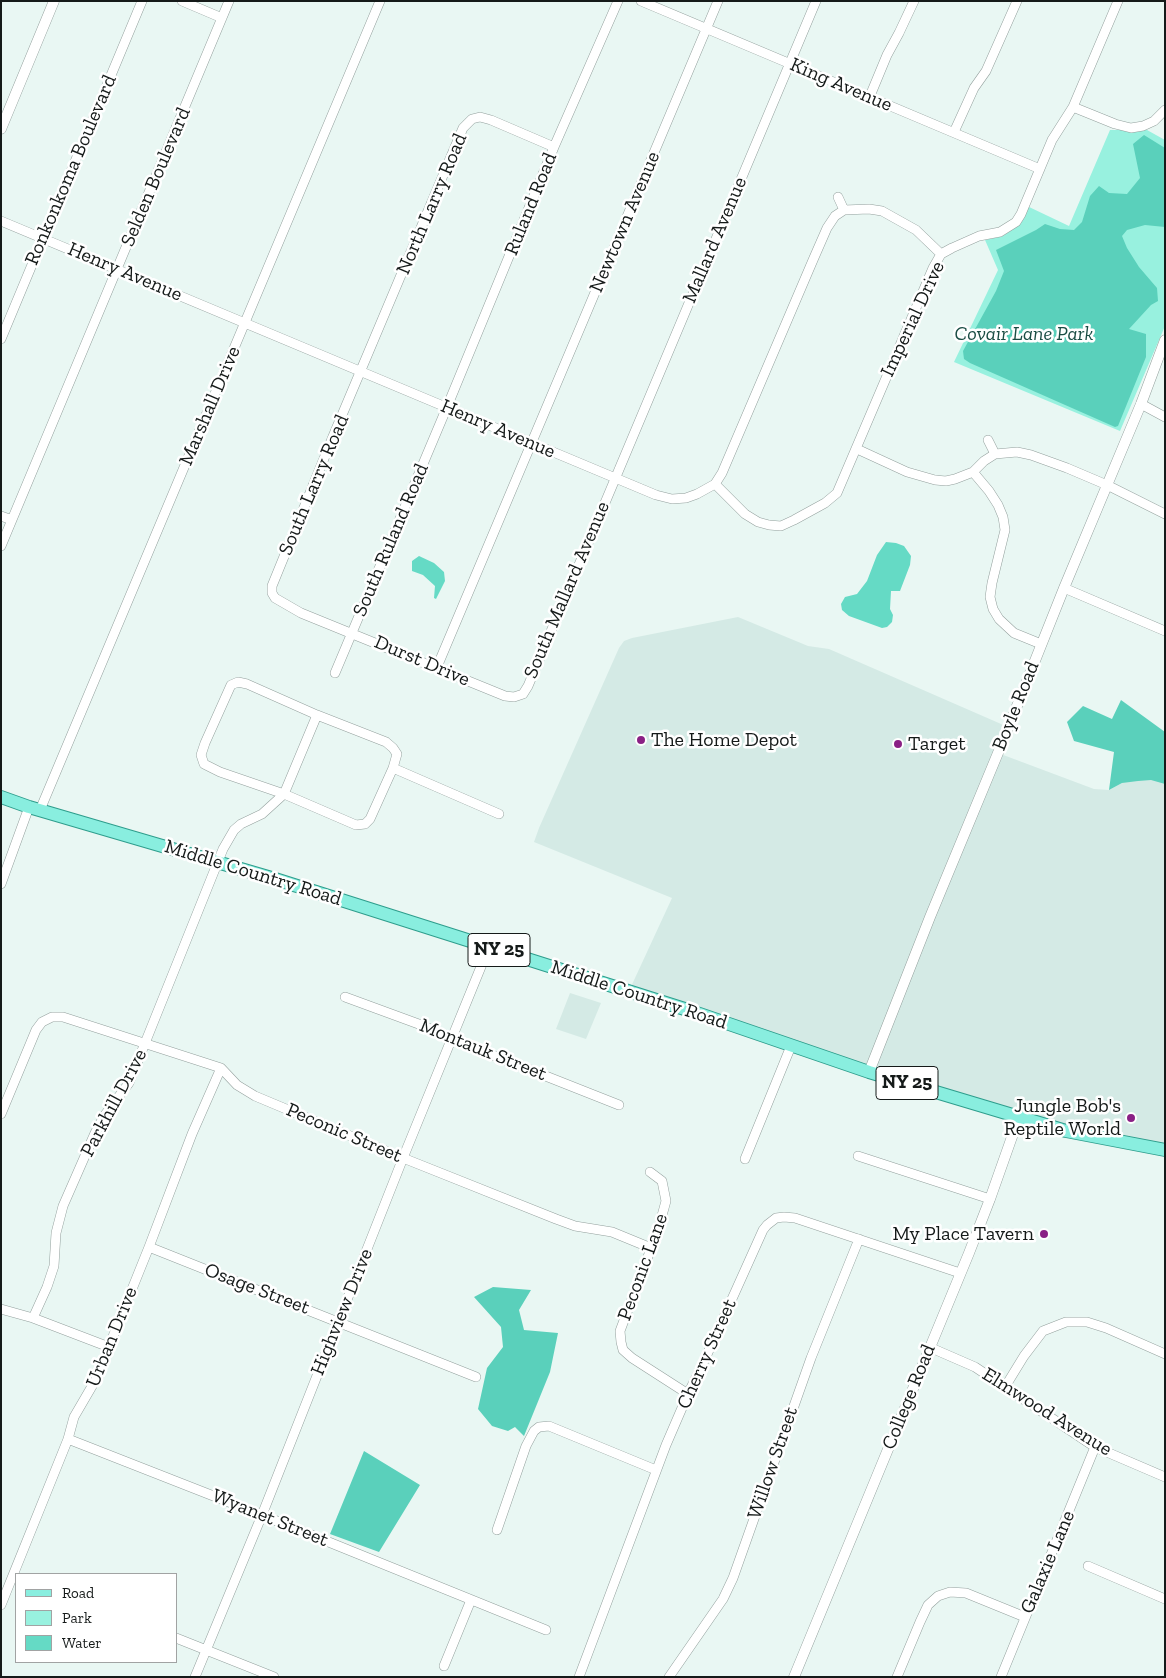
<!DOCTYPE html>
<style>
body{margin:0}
#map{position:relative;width:1166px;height:1678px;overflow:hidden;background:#e9f7f3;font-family:"Zilla Slab",serif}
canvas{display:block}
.frame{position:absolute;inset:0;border:2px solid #151a19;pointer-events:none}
.legend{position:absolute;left:15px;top:1573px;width:162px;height:90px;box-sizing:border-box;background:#fff;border:1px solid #a1a3a3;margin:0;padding:6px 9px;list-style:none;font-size:15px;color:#151a19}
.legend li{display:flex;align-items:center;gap:10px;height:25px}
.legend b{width:25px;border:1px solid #a1a3a3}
</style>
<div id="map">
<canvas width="1166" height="1678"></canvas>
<div class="frame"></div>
<ul class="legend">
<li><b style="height:6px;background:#89eedf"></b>Road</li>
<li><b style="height:14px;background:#98f1df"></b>Park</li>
<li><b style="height:14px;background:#65dac5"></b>Water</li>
</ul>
</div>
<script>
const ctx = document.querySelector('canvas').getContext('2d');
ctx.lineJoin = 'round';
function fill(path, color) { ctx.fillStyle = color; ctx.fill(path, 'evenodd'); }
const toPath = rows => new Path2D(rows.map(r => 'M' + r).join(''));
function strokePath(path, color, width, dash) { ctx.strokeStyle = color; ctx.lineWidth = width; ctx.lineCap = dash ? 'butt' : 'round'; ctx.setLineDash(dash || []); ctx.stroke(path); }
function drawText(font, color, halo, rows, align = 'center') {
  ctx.font = font + ' "Zilla Slab",serif'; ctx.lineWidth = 5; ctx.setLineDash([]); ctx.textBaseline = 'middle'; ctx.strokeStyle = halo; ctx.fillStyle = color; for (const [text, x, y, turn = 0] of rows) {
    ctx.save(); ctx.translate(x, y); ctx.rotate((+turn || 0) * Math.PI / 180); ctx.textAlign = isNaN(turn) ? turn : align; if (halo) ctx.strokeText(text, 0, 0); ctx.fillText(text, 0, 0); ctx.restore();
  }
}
const built = toPath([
 [738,617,808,646,829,649,1008,727,998,753,1094,789,1109,790,1165,760,1165,1150,1066,1131,629,991,672,898,534,842,539,828,619,648,624,641,632,638],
 [570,993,601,1003,586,1039,556,1029]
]);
const green = toPath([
 [1110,130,1147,130,1165,140,1165,326,1120,431,954,362,998,270,985,240,1003,236,1020,224,1027,206,1069,226]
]);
const forest = toPath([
 [1144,135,1165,148,1165,227,1145,225,1127,230,1122,236,1127,248,1139,267,1157,288,1158,301,1151,305,1129,329,1146,334,1146,357,1118,426,1115,427,970,363,964,359,963,351,996,291,1004,271,996,250,1036,230,1045,224,1060,229,1074,230,1082,222,1090,196,1099,186,1109,193,1127,194,1140,178,1133,144],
 [1121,700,1165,732,1165,784,1151,780,1138,781,1122,783,1109,790,1114,752,1074,741,1067,722,1083,706,1112,719],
 [493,1287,531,1290,519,1310,524,1330,558,1333,550,1372,524,1436,515,1427,508,1431,492,1426,478,1409,487,1368,503,1347,501,1327,474,1297],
 [364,1451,420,1485,379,1552,330,1534]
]);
const water = toPath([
 [886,542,896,543,904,546,911,556,910,565,900,591,891,591,890,609,893,615,892,622,887,627,882,628,849,616,842,610,841,604,845,597,857,594,867,581,877,555],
 [419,556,434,563,444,572,445,581,436,599,434,598,435,586,423,575,412,571,412,561]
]);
const minor = toPath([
 [182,1,222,18],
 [641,1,1040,169],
 [870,96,887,55,899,33,914,1],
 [1073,107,1115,124,1131,128,1143,126,1154,121,1165,110],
 [954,132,974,88,986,71,1017,1],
 [554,147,491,120,480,117,472,119,463,128,334,434,272,586,272,593,275,598,301,613,505,696,514,697,523,694,528,686,816,1],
 [838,197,844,210],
 [1,221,656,495,672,499,686,498,697,494,715,484,722,473,813,260,827,228,835,216,844,210,869,209,882,211,916,230,941,254],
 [1,339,142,1],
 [1141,404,1165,417],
 [988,440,995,454],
 [857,449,907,472,935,480,946,481,955,479,973,472,984,461,995,454,1017,452,1031,455,1067,468,1107,485,1165,514],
 [973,472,989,491,998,505,1003,517,1005,530,992,583,990,597,993,609,999,619,1014,633,1041,644],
 [715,484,745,514,758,522,769,525,781,526,794,520,825,503,837,493,933,268,941,254,952,248,979,236,1000,232,1016,222,1021,214,1052,140,1073,107,1118,1],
 [1,516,12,520],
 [1,546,229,1],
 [1064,588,1165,631],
 [437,667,718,1],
 [335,673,447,407,554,147,618,1],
 [393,768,499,814],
 [40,810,380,1],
 [1,884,29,807],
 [345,997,424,1026,452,1039,619,1105],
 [1,1114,36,1030,42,1022,52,1017,63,1017,221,1068,237,1085,255,1096,403,1158,556,1219,575,1226,612,1232,651,1248],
 [858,1156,990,1199],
 [745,1159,791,1046],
 [650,1172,662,1181,666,1201,658,1230,620,1331,621,1342,623,1350,632,1358,688,1394],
 [149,1247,476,1377],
 [1,1309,33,1318,109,1347],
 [33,1318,47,1287,54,1266,56,1233,63,1206,95,1133,104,1116,129,1083,223,849,234,830,241,824,262,814,284,794,317,715,386,742,393,748,397,754,393,768,370,819,365,824,356,825,284,794,220,772,204,764,201,755,205,743,231,685,238,682,247,684,317,715],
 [929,1347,975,1367,1095,1447,1165,1477],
 [1005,1387,1024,1356,1043,1331,1066,1322,1087,1322,1106,1328,1165,1354],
 [68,1439,262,1515,546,1630],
 [497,1530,526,1446,534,1431,539,1427,549,1426,656,1470],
 [1088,1566,1165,1599],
 [1,1605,68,1439,74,1417,95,1381,149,1247,192,1134,221,1068],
 [176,1638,274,1677],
 [444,1666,471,1600],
 [195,1677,262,1515,403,1158,489,947],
 [579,1677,666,1445,688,1394,705,1359,763,1230,767,1225,776,1218,784,1217,795,1218,960,1273],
 [669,1677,723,1599,733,1578,811,1358,859,1239],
 [897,1677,920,1622,928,1605,938,1596,950,1592,966,1593,1025,1617],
 [1001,1677,1095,1447]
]);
const tertiary = toPath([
 [1,129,54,1],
 [869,1072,930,917,1005,736,1064,588,1141,404,1165,340],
 [794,1677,969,1253,990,1199,1019,1117]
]);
const primary = toPath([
 [1,797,29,807,275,879,694,1012,869,1072,1066,1131,1165,1150]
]);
const markers = [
 [641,740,5,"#8a2085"],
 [898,744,5,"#8a2085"],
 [1131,1118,5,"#8a2085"],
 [1044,1234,5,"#8a2085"]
];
const shields = [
 [499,950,62],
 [907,1083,62]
];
const shieldNames = [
 ["NY 25",499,950],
 ["NY 25",907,1083]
];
const streetNames = [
 ["King Avenue",841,85,23],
 ["Ronkonkoma Boulevard",71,170,-67],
 ["Selden Boulevard",156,177,-67],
 ["North Larry Road",432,204,-67],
 ["Ruland Road",531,204,-68],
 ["Newtown Avenue",625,222,-67],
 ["Mallard Avenue",715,240,-67],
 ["Henry Avenue",125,272,23],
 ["Imperial Drive",913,319,-65],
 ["Marshall Drive",210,406,-67],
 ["Henry Avenue",498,429,23],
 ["South Larry Road",314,485,-67],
 ["South Ruland Road",391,540,-67],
 ["South Mallard Avenue",567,590,-67],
 ["Durst Drive",422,661,23],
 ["Boyle Road",1016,706,-68],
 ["Middle Country Road",253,873,17],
 ["Middle Country Road",639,995,18],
 ["Montauk Street",483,1050,22],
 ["Parkhill Drive",114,1103,-62],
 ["Peconic Street",344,1133,23],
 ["Peconic Lane",643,1267,-70],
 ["Osage Street",257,1289,21],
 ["Highview Drive",342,1312,-68],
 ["Urban Drive",112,1337,-68],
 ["Cherry Street",707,1354,-66],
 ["College Road",909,1397,-68],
 ["Elmwood Avenue",1047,1412,32],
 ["Willow Street",773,1463,-71],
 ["Wyanet Street",270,1518,22],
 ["Galaxie Lane",1048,1562,-67]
];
const parkNames = [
 ["Covair Lane Park",1024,334]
];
const poiNames = [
 ["The Home Depot",651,740],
 ["Target",908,744],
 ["Jungle Bob's",1121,1106,"right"],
 ["Reptile World",1121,1129,"right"],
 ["My Place Tavern",1034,1234,"right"]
];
fill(built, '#d4eae5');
fill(green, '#98f1df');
fill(forest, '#5ad0bb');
fill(water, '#65dac5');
strokePath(minor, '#93a09d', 10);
strokePath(tertiary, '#93a09d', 11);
strokePath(primary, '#2e9d8c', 14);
strokePath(minor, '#fff', 9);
strokePath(tertiary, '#fff', 10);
strokePath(primary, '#89eedf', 12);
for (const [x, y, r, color] of markers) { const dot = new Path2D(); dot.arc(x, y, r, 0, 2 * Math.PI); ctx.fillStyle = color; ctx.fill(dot); strokePath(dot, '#fff', 2); }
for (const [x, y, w] of shields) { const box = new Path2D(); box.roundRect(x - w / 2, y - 16.5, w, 33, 4); ctx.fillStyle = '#fff'; ctx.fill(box); strokePath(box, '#151a19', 1); }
drawText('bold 19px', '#151a19', null, shieldNames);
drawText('20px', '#151a19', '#fff', streetNames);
drawText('italic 20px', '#1a4d44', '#fff', parkNames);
drawText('20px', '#151a19', '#fff', poiNames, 'left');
</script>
